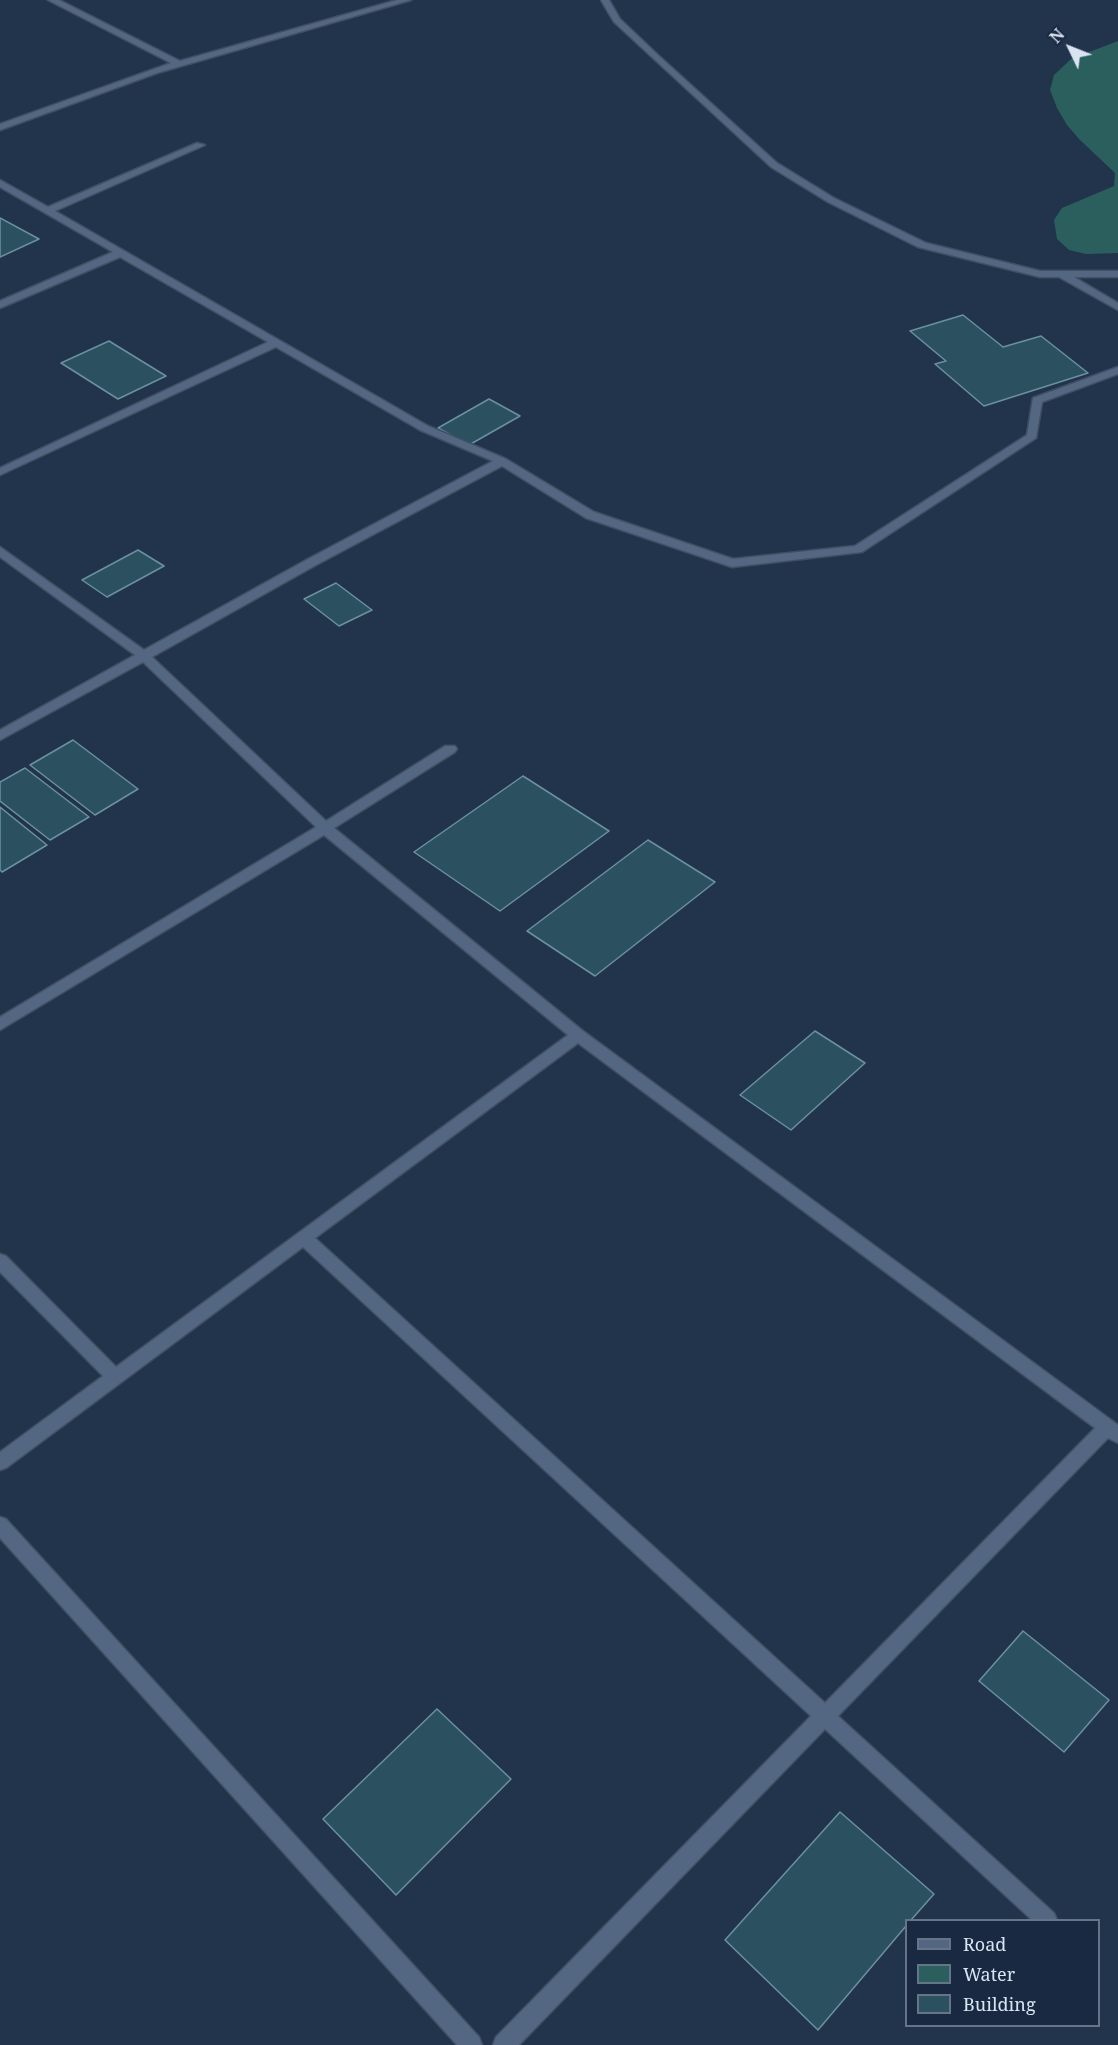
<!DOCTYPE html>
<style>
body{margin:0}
#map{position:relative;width:1118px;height:2045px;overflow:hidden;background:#22344c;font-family:"Noto Serif",serif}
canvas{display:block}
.legend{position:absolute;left:905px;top:1919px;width:195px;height:108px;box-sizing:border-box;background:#192941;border:2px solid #667488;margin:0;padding:8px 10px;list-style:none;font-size:18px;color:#d9e4f3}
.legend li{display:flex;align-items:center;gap:12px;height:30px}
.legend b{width:30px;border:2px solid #667488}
.north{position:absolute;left:1040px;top:18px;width:60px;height:60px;-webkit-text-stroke:4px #192941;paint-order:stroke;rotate:313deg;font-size:16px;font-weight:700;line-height:24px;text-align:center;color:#d9e4f3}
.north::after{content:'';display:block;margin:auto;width:21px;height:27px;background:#d9e4f3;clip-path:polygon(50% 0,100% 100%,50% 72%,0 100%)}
</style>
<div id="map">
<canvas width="1118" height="2045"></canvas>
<ul class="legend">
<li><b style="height:8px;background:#546782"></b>Road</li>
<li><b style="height:16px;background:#2a5f5e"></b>Water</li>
<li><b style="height:16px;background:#2b505f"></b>Building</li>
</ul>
<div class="north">N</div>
</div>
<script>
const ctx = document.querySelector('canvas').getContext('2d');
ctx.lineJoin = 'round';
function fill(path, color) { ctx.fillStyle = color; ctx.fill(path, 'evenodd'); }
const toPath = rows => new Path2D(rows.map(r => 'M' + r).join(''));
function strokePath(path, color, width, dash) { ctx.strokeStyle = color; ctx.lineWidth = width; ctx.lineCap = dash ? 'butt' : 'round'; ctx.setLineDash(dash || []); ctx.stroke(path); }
const water = toPath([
 [1118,41,1118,253,1086,254,1069,250,1057,239,1054,220,1062,208,1114,186,1115,173,1079,139,1067,125,1057,108,1050,90,1054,75,1071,59]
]);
const building = toPath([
 [0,218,39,239,0,257,0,218],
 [963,315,1003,347,1041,336,1088,373,984,406,935,364,946,361,910,331,963,315],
 [109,341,166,376,118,399,61,363,109,341],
 [489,399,520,416,469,445,438,428,489,399],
 [138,550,164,566,107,597,82,580,138,550],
 [336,583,372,610,339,626,304,599,336,583],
 [73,740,138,789,95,815,30,765,73,740],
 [25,768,89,817,50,840,0,801,0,782,25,768],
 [523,776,609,831,500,911,414,852,523,776],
 [0,807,47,845,2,872,0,870,0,807],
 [648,840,715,882,595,976,527,931,648,840],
 [815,1031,865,1063,791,1130,740,1095,815,1031],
 [1023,1631,1109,1700,1064,1752,979,1681,1023,1631],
 [437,1709,511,1779,396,1895,323,1819,437,1709],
 [840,1812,934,1894,911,1920,906,1920,906,1926,818,2030,725,1940,840,1812]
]);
const minor = toPath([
 [48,0,59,0,180,61,397,0,411,0,157,73,0,130,0,124,171,63,48,0],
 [601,0,609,0,620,19,658,55,777,163,834,198,926,243,1040,271,1118,271,1118,277,1074,277,1118,303,1118,310,1059,277,1040,277,918,247,828,202,771,167,614,22,601,0],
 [197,143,205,145,55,211,428,426,506,459,594,512,733,559,855,546,1027,435,1033,398,1118,367,1118,374,1042,402,1036,438,862,552,732,567,586,518,502,466,316,565,152,657,326,821,445,746,455,746,457,749,455,752,334,828,583,1031,1118,1425,1118,1443,1108,1438,838,1716,1054,1913,1057,1920,1032,1920,825,1729,519,2045,493,2045,496,2037,811,1716,303,1247,6,1468,0,1470,0,1452,103,1376,0,1272,0,1254,6,1256,116,1367,568,1035,324,835,0,1030,0,1017,316,827,143,662,0,740,0,730,135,655,0,557,0,547,144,650,308,559,493,461,420,430,276,347,0,475,0,468,268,342,120,257,0,308,0,301,113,252,0,187,0,180,48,207,197,143],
 [578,1043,1095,1428,825,1703,315,1238,578,1043],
 [0,1517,6,1519,479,2037,482,2045,457,2045,0,1538,0,1517]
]);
fill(water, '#2a5f5e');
fill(building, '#2b505f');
strokePath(building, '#6a91a1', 1.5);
strokePath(minor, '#414f63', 3);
fill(minor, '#546782');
</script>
